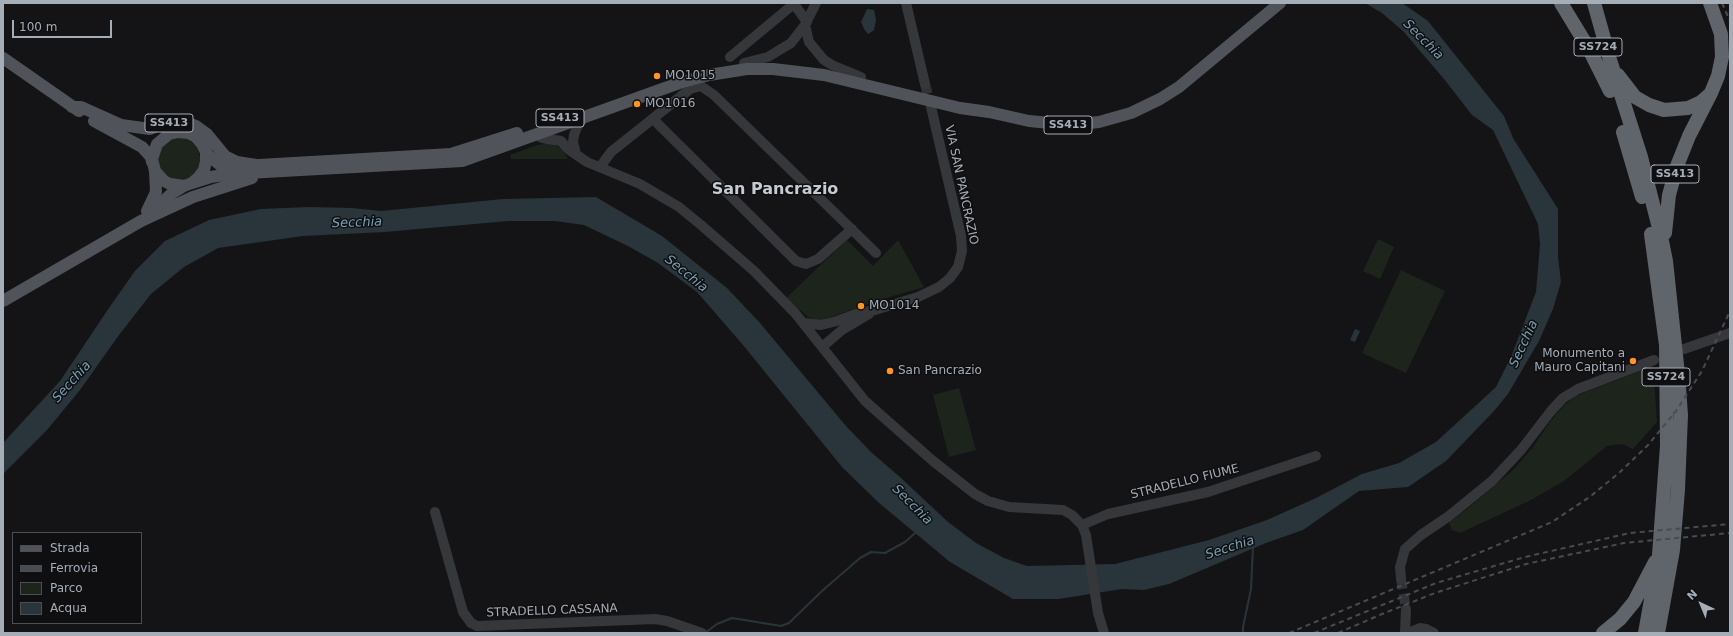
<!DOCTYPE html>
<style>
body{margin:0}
#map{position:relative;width:1733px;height:636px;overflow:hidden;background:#141416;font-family:"DejaVu Sans",sans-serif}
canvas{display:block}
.frame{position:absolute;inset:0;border:4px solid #a5adb7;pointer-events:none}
.legend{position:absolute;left:12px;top:532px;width:130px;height:92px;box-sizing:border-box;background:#0f0f11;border:1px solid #4b4e53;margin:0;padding:5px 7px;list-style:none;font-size:12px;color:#a5adb7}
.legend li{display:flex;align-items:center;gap:8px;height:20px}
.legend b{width:20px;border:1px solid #4b4e53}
.north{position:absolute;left:1681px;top:584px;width:40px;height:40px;-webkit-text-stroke:3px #0f0f11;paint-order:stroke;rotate:316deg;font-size:11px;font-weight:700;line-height:16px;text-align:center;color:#a5adb7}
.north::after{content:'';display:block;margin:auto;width:14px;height:18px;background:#a5adb7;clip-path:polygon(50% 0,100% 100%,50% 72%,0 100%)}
.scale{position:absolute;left:12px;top:20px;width:100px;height:18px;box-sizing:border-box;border:2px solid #a5adb7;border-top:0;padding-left:5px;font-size:12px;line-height:14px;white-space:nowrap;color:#a5adb7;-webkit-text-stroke:3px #0f0f11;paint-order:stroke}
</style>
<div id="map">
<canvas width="1733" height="636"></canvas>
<div class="frame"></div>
<ul class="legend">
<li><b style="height:5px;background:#50545a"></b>Strada</li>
<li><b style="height:5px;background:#484b50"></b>Ferrovia</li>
<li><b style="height:11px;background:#1c241c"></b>Parco</li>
<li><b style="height:11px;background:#29353a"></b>Acqua</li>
</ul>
<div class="north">N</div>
<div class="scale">100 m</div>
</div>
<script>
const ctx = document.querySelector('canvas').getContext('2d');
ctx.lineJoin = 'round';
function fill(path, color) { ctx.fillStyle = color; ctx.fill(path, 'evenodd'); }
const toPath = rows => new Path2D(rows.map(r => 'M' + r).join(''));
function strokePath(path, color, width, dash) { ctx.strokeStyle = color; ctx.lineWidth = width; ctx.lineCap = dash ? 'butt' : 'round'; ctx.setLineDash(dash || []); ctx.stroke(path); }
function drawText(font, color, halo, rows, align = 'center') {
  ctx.font = font + ' "DejaVu Sans",sans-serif'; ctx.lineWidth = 3; ctx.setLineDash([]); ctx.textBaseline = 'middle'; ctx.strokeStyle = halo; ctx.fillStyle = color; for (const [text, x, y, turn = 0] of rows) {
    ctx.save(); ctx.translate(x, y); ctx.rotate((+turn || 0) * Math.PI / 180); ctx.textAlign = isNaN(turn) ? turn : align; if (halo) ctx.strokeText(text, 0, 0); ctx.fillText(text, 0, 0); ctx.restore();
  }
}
const green = toPath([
 '158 159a21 21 0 1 1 42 0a21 21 0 1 1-42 0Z',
 [552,143,562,149,568,159,511,159,510,155,537,145],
 [1378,239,1394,247,1380,279,1363,271],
 [847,240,873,266,898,240,924,287,880,300,822,320,815,320,808,317,786,298],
 [1401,270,1445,291,1406,373,1362,353],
 [1653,366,1657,422,1633,449,1622,444,1607,446,1564,481,1531,500,1460,533,1452,530,1449,523,1472,505,1513,470,1533,447,1549,423,1565,404,1576,396],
 [959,388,976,450,949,457,933,395]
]);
const water = toPath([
 [1365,3,1402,3,1428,21,1504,116,1513,138,1558,209,1558,257,1561,282,1553,309,1539,341,1508,394,1494,411,1446,461,1408,487,1359,491,1303,530,1266,543,1169,584,1144,590,1122,589,1059,599,1013,599,950,562,879,503,842,467,743,345,697,292,658,263,628,246,584,225,555,221,508,221,385,232,303,236,218,248,184,267,151,294,119,335,80,390,47,430,3,474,3,443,60,381,111,305,135,271,165,241,209,220,261,209,309,207,352,208,381,211,503,199,596,197,662,236,727,288,760,323,846,426,871,452,901,478,948,522,976,543,1004,558,1027,566,1115,564,1209,540,1267,520,1316,498,1362,474,1399,463,1436,442,1496,387,1511,357,1536,292,1540,244,1538,224,1493,130,1472,115,1444,79,1403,31,1382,13],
 [867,9,874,10,876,20,874,30,870,33,868,34,864,29,861,22],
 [1355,329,1360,331,1355,342,1350,340]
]);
const stream = toPath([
 [705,633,717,624,732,618,781,626,789,623,822,591,860,558,871,552,885,553,905,542,915,533],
 [1243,633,1243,627,1251,589,1253,547]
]);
const minorTunnel = toPath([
 [925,84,931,107],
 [1401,579,1406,609]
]);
const minor = toPath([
 [906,3,925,84],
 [794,4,807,22],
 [805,25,809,42,824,60,832,65,861,77],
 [730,57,795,3],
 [744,63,768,57,791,43,805,25,816,3],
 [653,119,796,261,806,264,818,259,852,229],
 [535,135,542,138,561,141,568,149,587,162,640,184,679,207,701,225,754,271,795,313,865,401,933,461,975,494,988,501,1009,507,1063,510,1072,515,1082,525,1086,535,1098,613,1104,633],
 [576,154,573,142,574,135,577,127,585,116],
 [600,167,611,152,690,89,701,86,714,95,876,253],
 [804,323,821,325,837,321,856,314,875,310,918,297,939,287,950,278,958,267,962,251,961,236,931,107],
 [822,347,842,330,869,314],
 [1684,349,1730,333],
 [435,512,463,612,471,623,477,626,655,619,667,621,702,633],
 [1082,525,1108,514,1208,492,1316,456],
 [1401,579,1400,567,1405,549,1421,535,1449,516,1492,481,1521,450,1551,411,1563,398,1578,389,1654,360],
 [1405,633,1406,609],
 [1408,633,1420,628,1426,629,1434,633]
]);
const major = toPath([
 [3,58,79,111],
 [72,107,81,107,121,125,150,129,164,123,186,122,196,126,207,134,225,156,237,162,256,165],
 [94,121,142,147,151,157,152,162],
 [202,144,206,152,206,161,204,170,199,177,192,183,184,186,170,184,164,181,155,171,152,159,157,144,169,134,178,132,188,133,196,137,202,144,208,155,220,165,227,168,239,167],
 [259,165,451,154,517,133],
 [192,183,211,177,229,174,462,161,682,82,709,75,747,69,773,69,824,75,960,108,989,112,1029,121,1072,125,1099,122,1131,113,1160,99,1179,87,1280,3],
 [147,211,156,192,155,171],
 [150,214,171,194,184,186],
 [3,301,141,221,193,197,252,178]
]);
const highway = toPath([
 [1561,3,1589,49,1610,91],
 [1594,3,1610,60,1641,157,1661,236,1666,261,1678,374,1681,415,1678,490,1673,550,1658,633],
 [1618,75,1635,97,1649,105,1664,110,1688,108,1701,102,1709,95],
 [1623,132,1642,197],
 [1665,233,1669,195,1677,166,1689,136,1711,93,1718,76,1722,57,1721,34,1710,3],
 [1603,633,1620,619,1634,602,1655,562],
 [1645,633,1659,555,1667,446,1666,345,1651,234]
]);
const rail = toPath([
 [1722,3,1730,21],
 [1289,633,1552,522,1591,496,1620,472,1648,445,1676,411,1702,371,1730,311],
 [1314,633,1436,583,1525,557,1630,533,1730,524],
 [1338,633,1382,614,1435,593,1526,564,1624,543,1730,533]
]);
const markers = [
 [657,76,4,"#fc9426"],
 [637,104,4,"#fc9426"],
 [861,306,4,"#fc9426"],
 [1633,361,4,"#fc9426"],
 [890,371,4,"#fc9426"]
];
const shields = [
 [1598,47,48],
 [560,118,48],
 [169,123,48],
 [1068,125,48],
 [1675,174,48],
 [1666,377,48]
];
const shieldNames = [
 ["SS724",1598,47],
 ["SS413",560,118],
 ["SS413",169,123],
 ["SS413",1068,125],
 ["SS413",1675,174],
 ["SS724",1666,377]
];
const poiNames = [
 ["MO1015",665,76],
 ["MO1016",645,104],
 ["MO1014",869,306],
 ["Monumento a",1625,354,"right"],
 ["Mauro Capitani",1625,368,"right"],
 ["San Pancrazio",898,371]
];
const streetNames = [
 ["VIA SAN PANCRAZIO",961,185,78],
 ["STRADELLO FIUME",1185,482,-14],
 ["STRADELLO CASSANA",552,611,-2]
];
const waterNames = [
 ["Secchia",1423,40,45],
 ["Secchia",357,223,-2],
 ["Secchia",686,274,39],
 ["Secchia",1524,344,-65],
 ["Secchia",72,382,-48],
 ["Secchia",912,505,45],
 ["Secchia",1230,548,-18]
];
const districtNames = [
 ["San Pancrazio",775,190]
];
fill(green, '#1c241c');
fill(water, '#29353a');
strokePath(stream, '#29353a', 2);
strokePath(minorTunnel, '#313336', 10, [10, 5]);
strokePath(minor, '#35373b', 10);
strokePath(major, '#50545a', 12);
strokePath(highway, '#60656c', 14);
strokePath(rail, '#484b50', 2, [5, 4]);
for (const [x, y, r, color] of markers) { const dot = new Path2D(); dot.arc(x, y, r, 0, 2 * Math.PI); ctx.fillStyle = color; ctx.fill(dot); strokePath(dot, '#0f0f11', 1.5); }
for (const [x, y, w] of shields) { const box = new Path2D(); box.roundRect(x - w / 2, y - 9, w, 18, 3); ctx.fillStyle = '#0f0f11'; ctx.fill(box); strokePath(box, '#a5adb7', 1); }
drawText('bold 11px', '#a5adb7', null, shieldNames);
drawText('12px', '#a5adb7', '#0f0f11', poiNames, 'left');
drawText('12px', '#a5adb7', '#0f0f11', streetNames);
drawText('italic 13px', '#7aa1b4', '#0f0f11', waterNames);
drawText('bold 16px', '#c6cbd3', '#0f0f11', districtNames);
</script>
